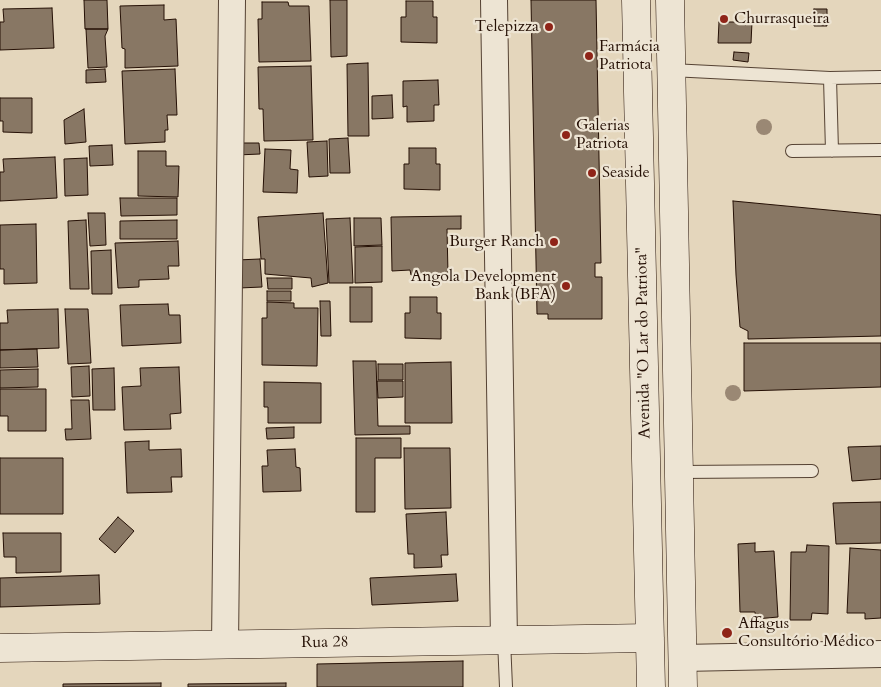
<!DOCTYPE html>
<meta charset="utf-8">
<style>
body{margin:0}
canvas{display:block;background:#e4d6bc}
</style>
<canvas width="881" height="687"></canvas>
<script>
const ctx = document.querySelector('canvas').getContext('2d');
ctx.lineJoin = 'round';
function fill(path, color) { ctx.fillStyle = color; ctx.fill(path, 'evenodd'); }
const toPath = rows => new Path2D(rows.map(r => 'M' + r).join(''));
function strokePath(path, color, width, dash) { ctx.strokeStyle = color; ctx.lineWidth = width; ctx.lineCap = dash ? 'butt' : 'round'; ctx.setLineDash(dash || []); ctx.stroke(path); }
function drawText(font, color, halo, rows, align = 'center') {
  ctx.font = font + ' Cardo,serif'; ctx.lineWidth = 4.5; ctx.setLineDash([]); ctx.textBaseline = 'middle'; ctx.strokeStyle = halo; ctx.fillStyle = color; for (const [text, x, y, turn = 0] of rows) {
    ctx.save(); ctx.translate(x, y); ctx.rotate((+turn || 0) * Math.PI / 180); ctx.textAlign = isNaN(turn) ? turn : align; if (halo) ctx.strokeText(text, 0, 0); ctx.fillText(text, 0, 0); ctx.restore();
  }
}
const building = toPath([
 [84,0,107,0,108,29,85,29,84,0],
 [330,0,347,0,347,56,331,57,330,0],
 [531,0,596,0,601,263,595,263,595,277,602,277,602,319,548,319,548,314,537,314,531,0],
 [406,1,433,1,433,17,437,17,437,43,401,42,401,17,406,17,406,1],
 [262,2,288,2,289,6,309,6,311,61,259,62,258,19,262,19,262,2],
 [164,5,164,20,176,19,178,66,125,68,125,49,122,48,120,6,164,5],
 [52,8,54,48,0,50,0,22,4,22,3,9,52,8],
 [814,9,827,9,827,26,814,26,814,9],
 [719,22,752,22,751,43,718,43,719,22],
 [86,29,108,29,105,36,107,67,88,68,86,29],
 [734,52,749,53,748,62,733,60,734,52],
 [368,63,369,136,348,136,347,64,368,63],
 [311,66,313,140,264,141,263,109,259,109,258,67,311,66],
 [105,69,106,82,86,83,86,70,105,69],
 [175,69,177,115,167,115,168,130,165,130,165,142,125,144,122,71,175,69],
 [438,80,439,105,434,105,434,121,407,122,407,106,403,107,403,81,438,80],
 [392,95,393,118,372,119,372,96,392,95],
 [0,98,32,98,32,133,3,132,3,121,0,121,0,98],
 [84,109,86,142,65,144,64,120,84,109],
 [348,138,350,173,330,173,329,139,348,138],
 [327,141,328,176,309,177,307,142,327,141],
 [237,143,259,143,260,154,237,155,237,143],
 [112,145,113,165,90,166,89,146,112,145],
 [409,148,436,148,436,164,440,164,440,190,404,189,404,164,409,164,409,148],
 [265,149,291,150,290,169,298,170,297,193,263,192,265,149],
 [138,151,166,151,166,166,179,166,178,197,138,196,138,151],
 [55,157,57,198,0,201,0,172,4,172,3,159,55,157],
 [87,158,88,195,65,196,64,159,87,158],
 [120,198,177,198,177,215,121,216,120,198],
 [733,201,881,215,881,336,748,339,748,331,740,327,736,275,733,201],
 [88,213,105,213,106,245,90,246,88,213],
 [323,213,328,283,312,287,311,278,265,274,265,259,261,259,258,217,323,213],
 [461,216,461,229,447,229,448,274,411,275,410,270,392,271,391,217,461,216],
 [350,218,353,283,329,283,326,219,350,218],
 [354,218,381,218,382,245,354,246,354,218],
 [86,220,89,289,70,289,68,221,86,220],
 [177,220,177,239,120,239,120,221,177,220],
 [36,224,37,283,4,284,4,269,0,269,0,225,36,224],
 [178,241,179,266,168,266,169,279,139,280,139,287,118,288,115,243,178,241],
 [382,246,382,282,355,283,355,247,382,246],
 [111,250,112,294,92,294,91,251,111,250],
 [260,259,262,287,239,288,237,260,260,259],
 [267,278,292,278,292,289,268,289,267,278],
 [350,287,372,287,372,322,350,322,350,287],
 [267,291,291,291,291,301,267,301,267,291],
 [410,297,437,297,437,313,441,313,441,339,405,338,405,313,410,313,410,297],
 [320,301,330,301,331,336,321,336,320,301],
 [267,302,294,303,294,308,318,308,317,366,262,365,262,318,267,318,267,302],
 [168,304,169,315,180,315,181,343,122,346,120,305,168,304],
 [58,309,59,348,0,350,0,323,8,323,7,310,58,309],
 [65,309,88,309,91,363,68,364,65,309],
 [744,343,881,343,881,387,744,391,744,343],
 [37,349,38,367,0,368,0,350,37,349],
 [353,361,376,361,378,426,410,426,410,434,355,435,353,361],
 [451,362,452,423,405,423,405,363,451,362],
 [378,364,403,364,403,380,378,380,378,364],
 [89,366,90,396,72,397,71,367,89,366],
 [179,367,181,413,170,414,171,429,124,430,122,387,141,386,140,368,179,367],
 [114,368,115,410,93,410,92,369,114,368],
 [38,369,38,387,0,388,0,370,38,369],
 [377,381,403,381,403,397,378,398,377,381],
 [264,382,321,383,321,423,268,423,268,407,264,407,264,382],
 [0,389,46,389,46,431,8,431,8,416,0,416,0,389],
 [71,400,89,400,91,439,66,440,65,429,72,429,71,400],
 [294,427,294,438,267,439,266,428,294,427],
 [356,438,401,438,401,458,375,458,375,512,356,512,356,438],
 [149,441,149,450,181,449,182,477,171,477,172,492,127,493,125,442,149,441],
 [881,446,881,479,852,481,848,447,881,446],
 [404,448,450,448,451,508,405,509,404,448],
 [295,449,296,467,300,468,301,491,263,492,262,466,268,466,267,450,295,449],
 [0,458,63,458,63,514,0,514,0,458],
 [881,502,881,543,836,544,833,503,881,502],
 [446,512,448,555,441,555,442,567,414,568,414,554,408,554,406,514,446,512],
 [118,517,134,531,115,553,99,539,118,517],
 [3,533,61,533,61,572,16,573,16,557,4,557,3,533],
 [755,543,755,552,774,551,778,617,756,619,755,612,740,612,738,544,755,543],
 [807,545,829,546,828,614,812,613,811,620,790,620,791,552,806,552,807,545],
 [850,548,881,550,881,618,865,619,865,613,847,613,850,548],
 [456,574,458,601,372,605,370,578,456,574],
 [99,575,100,604,0,607,0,578,99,575],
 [463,661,463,687,317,687,317,664,463,661],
 [161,683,161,687,63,687,63,684,161,683],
 [286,683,286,687,188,687,188,684,286,683]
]);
const lane = toPath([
 [671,70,830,78,881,77],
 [830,78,832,151],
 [792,151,881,150],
 [679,472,812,471],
 [504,640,506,687]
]);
const street = toPath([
 [494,0,504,640],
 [225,645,232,0],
 [682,658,881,654]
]);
const secondary = toPath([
 [636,0,651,687],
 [670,0,683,687],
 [0,648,650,638]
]);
const trees = [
 [764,127],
 [733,393]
];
const markers = [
 [724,19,5,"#8f2418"],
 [549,27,5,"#8f2418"],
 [589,56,5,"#8f2418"],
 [566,135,5,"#8f2418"],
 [592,173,5,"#8f2418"],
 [554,242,5,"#8f2418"],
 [566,286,5,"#8f2418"],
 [727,633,6,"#8f2418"]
];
const poiNames = [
 ["Churrasqueira",734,19],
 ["Telepizza",539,27,"right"],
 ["Farmácia",599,47],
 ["Patriota",599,65],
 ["Galerias",576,126],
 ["Patriota",576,144],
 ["Seaside",602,173],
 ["Burger Ranch",544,242,"right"],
 ["Angola Development",556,277,"right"],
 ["Bank (BFA)",556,295,"right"],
 ["Affagus",738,624],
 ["Consultório Médico",738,642]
];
const streetNames = [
 ["Avenida \"O Lar do Patriota\"",644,343,-91],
 ["Rua 28",325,643,-1]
];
fill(building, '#887764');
strokePath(building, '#251005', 1);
strokePath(lane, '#554233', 14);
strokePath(street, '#554233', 28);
strokePath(secondary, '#251005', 29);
strokePath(lane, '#ede4d3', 12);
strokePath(street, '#ede4d3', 26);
strokePath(secondary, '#ede4d3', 28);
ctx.fillStyle = '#9a8874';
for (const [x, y] of trees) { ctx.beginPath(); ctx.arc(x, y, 8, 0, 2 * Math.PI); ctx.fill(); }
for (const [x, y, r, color] of markers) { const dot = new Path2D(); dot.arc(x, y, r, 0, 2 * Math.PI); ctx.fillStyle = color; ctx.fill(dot); strokePath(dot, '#ede4d3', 2); }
drawText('16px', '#251005', '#ede4d3', poiNames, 'left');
drawText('16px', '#251005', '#ede4d3', streetNames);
</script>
